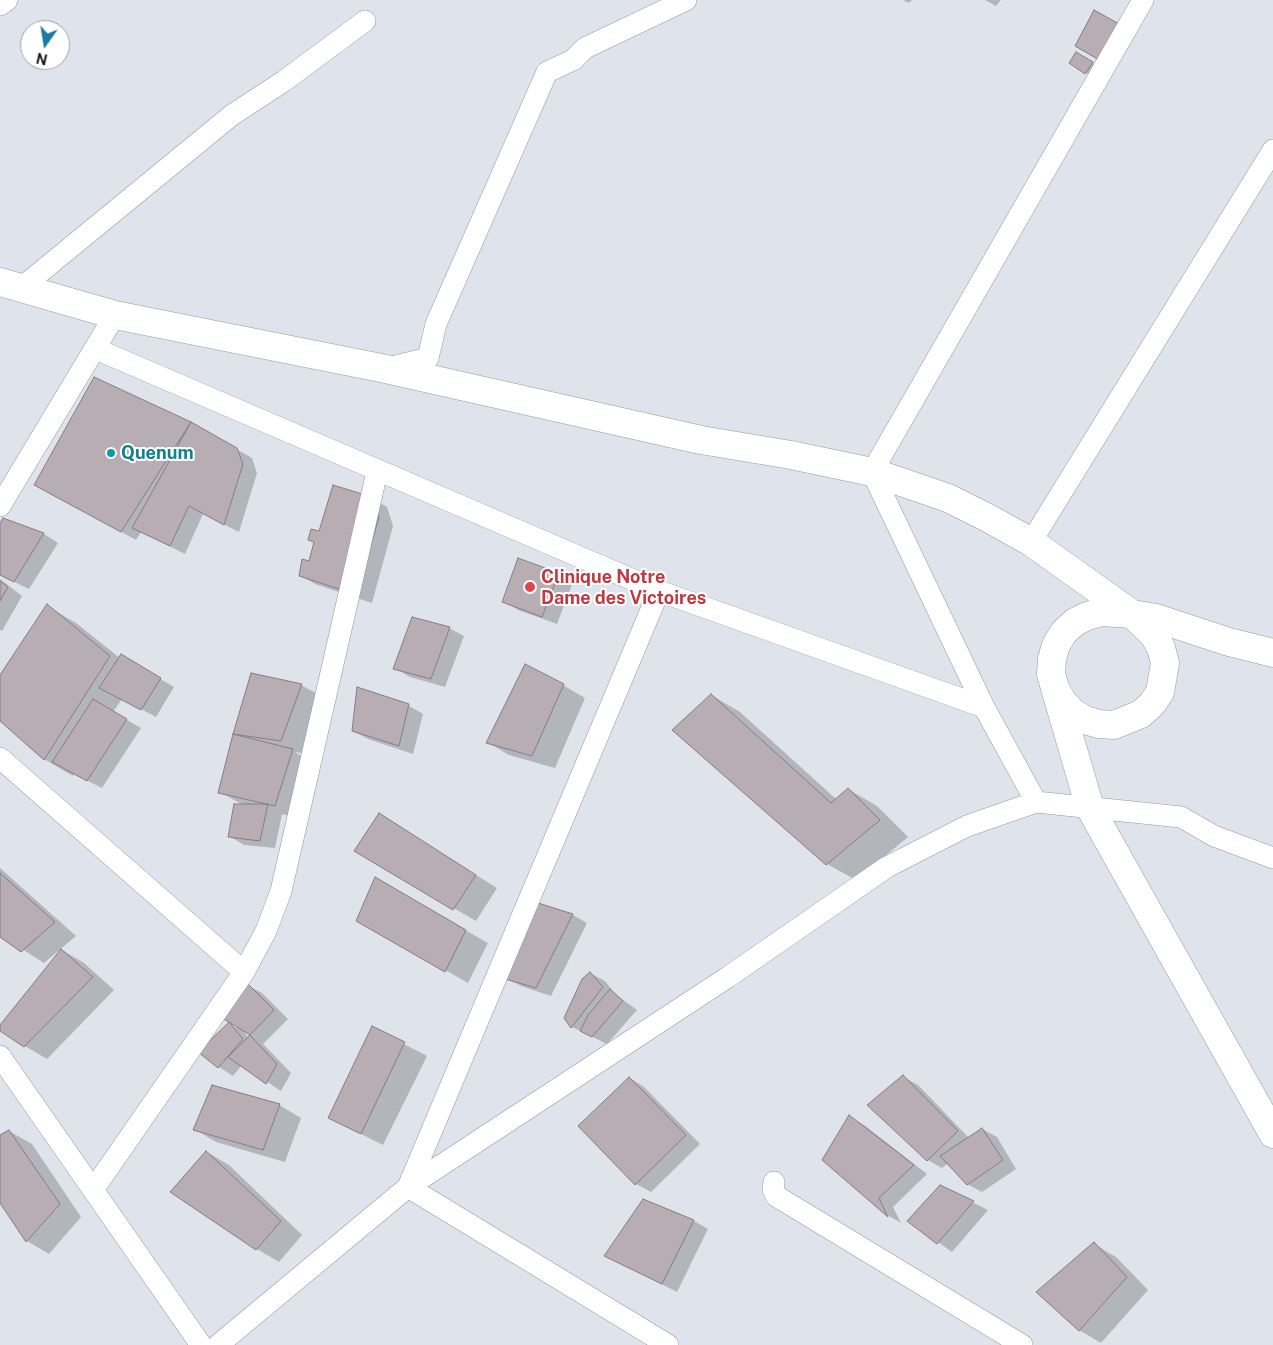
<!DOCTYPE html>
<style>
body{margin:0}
#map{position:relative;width:1273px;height:1345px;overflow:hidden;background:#dfe3ec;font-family:"Public Sans",sans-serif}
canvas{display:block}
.north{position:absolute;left:20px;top:20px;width:50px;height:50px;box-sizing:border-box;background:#fff;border:1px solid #a1a1a3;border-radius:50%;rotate:193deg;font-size:14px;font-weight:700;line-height:20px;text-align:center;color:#141518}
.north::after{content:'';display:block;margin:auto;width:18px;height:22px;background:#197ca8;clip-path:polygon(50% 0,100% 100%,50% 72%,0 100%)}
</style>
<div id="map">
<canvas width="1273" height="1345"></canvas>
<div class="north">N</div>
</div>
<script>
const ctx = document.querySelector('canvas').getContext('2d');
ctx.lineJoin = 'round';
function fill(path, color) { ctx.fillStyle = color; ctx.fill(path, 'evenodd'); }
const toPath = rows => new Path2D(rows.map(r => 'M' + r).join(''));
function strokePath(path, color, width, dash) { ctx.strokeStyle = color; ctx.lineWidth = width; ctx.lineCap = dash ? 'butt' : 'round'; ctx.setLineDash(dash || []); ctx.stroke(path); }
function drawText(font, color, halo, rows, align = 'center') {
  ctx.font = font + ' "Public Sans",sans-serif'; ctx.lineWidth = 4; ctx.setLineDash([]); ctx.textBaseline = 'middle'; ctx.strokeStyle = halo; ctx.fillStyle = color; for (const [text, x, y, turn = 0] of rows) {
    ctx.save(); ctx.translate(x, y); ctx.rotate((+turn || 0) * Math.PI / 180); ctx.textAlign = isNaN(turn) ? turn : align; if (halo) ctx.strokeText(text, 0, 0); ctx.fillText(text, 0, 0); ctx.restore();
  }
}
const shadow = toPath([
 [903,0,912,0,909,3],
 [985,0,1001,0,996,6],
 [1077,53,1099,67,1093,77,1070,63],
 [95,379,190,423,252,458,257,473,239,532,203,514,185,554,141,532,136,540,50,492],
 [372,498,387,507,393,526,372,603,315,584,300,575,310,563,320,533],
 [3,520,44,534,58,543,29,589,0,575,0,525],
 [558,574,573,582,557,624,518,610,504,601],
 [0,579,22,596,2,631,0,630],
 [47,606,76,623,120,658,121,656,174,687,156,717,122,699,113,712,141,728,102,788,74,774,73,776,44,759,0,719,0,677],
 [449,628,464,636,445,687,410,677,395,668],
 [252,674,301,685,323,697,303,753,295,752,314,763,297,818,282,814,275,848,244,845,229,836,243,805,220,792],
 [563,685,585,698,555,768,509,755,487,742],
 [358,689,409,706,423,714,413,754,368,739,353,731],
 [711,695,740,712,836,799,848,789,877,806,908,837,856,880,827,864],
 [401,828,497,888,476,921,355,851],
 [0,868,76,936,44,963,0,935],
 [375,879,488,943,468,983,358,920],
 [573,915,587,923,551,996,521,986,507,978],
 [62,950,84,963,114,990,47,1059,25,1046,0,1027],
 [590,973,605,981,615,994,637,1010,607,1044,572,1027,566,1018],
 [247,985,262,993,288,1019,263,1044,291,1073,281,1091,242,1065,233,1076,219,1067,230,1024,236,1028,237,1026],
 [242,1029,252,1035,249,1038],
 [373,1028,427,1056,383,1145,329,1118],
 [903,1077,918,1085,969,1138,982,1129,997,1137,1016,1169,982,1192,967,1184,948,1163,942,1168,928,1160],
 [630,1078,644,1087,700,1144,651,1192,636,1184],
 [279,1105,301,1118,285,1162,216,1142,194,1129],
 [849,1117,864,1125,927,1174,893,1207,901,1223,889,1216,823,1160],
 [9,1131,32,1144,81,1217,49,1254,27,1241,0,1201,0,1137],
 [207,1152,229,1165,302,1235,279,1262,257,1249],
 [940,1186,988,1210,952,1252,909,1221],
 [643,1201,694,1221,708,1229,677,1292,606,1256],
 [1094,1244,1116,1257,1148,1290,1101,1343,1079,1330]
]);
const building = toPath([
 [1094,10,1121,25,1101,61,1075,46,1094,10],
 [1076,52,1093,62,1085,74,1069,63,1076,52],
 [94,377,191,422,121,532,34,485,94,377],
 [191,422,237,448,243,464,224,525,189,506,170,546,132,528,191,422],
 [333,485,372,497,379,517,357,595,299,576,302,559,309,561,314,542,308,540,311,529,319,531,333,485],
 [3,518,44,533,14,582,0,575,0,523,3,518],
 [518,558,559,573,542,617,502,602,518,558],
 [0,581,8,587,0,601,0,581],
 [47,604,110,656,44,760,0,721,0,675,47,604],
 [412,617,450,627,431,679,393,669,412,617],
 [121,654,161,678,141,710,99,688,121,654],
 [525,664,564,684,532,756,486,743,525,664],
 [251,673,302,684,281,741,233,734,251,673],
 [357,687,409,704,399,746,352,731,357,687],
 [711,694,831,803,848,788,880,820,826,865,672,730,711,694],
 [93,699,127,719,87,781,52,762,93,699],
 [233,734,293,749,275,806,218,793,233,734],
 [234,804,268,804,260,841,228,837,234,804],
 [379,813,476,875,453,910,354,851,379,813],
 [0,873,55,922,21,952,0,937,0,873],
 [375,877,466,930,445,972,356,921,375,877],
 [538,903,573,914,536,988,505,979,538,903],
 [61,949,93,977,24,1047,0,1031,0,1025,61,949],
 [590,972,603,987,571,1028,564,1018,582,979,590,972],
 [247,983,274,1010,250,1035,222,1018,247,983],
 [610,989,623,1001,592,1037,580,1031,588,1015,610,989],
 [229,1022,243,1039,218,1068,198,1052,229,1022],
 [372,1026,405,1042,361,1134,328,1118,372,1026],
 [250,1035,277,1064,266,1084,228,1057,250,1035],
 [903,1075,958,1131,927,1161,867,1105,903,1075],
 [629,1077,686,1135,635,1185,578,1126,629,1077],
 [212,1085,280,1104,263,1150,193,1130,212,1085],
 [849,1115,914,1165,879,1198,888,1217,822,1160,849,1115],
 [982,1128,1003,1160,967,1185,940,1156,982,1128],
 [9,1130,60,1204,26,1242,0,1203,0,1135,9,1130],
 [206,1151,281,1221,256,1250,170,1192,206,1151],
 [940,1185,974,1201,937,1244,907,1221,940,1185],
 [643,1199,694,1220,662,1284,604,1256,643,1199],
 [1094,1242,1127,1277,1079,1331,1036,1292,1094,1242]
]);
const minor = toPath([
 [0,5,7,0],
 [21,288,232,115,284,81,365,21],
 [96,349,659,591,984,707],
 [388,368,428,358,436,324,547,72,573,60,585,48,686,0],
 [0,506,115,315],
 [1031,542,1273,150],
 [659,591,408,1187,668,1345],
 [0,758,244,972],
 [1036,802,984,707,872,472,1143,0],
 [0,1056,201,1345],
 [774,1182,773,1189,776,1196,1022,1345],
 [93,1190,244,972,266,931,281,891,377,472],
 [218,1345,408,1187,728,977,887,867,967,826,1036,802,1181,817,1214,836,1273,858]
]);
const tertiary = toPath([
 [1102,612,1132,614,1154,635,1161,648,1165,663,1160,692,1152,704,1141,714,1114,725,1099,724,1085,720,1072,712,1062,701,1055,688,1051,674,1052,659,1056,645,1064,632,1075,622,1087,616,1102,612],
 [1055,688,1090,808,1273,1134]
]);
const secondary = toPath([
 [0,282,115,315,386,369,701,440,791,455,872,472,948,498,988,518,1031,542,1132,614,1156,618,1229,642,1273,653]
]);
const markers = [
 [111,453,5,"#0f9aa8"],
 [530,587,6,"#e0444e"]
];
const cultureNames = [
 ["Quenum",121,453]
];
const healthNames = [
 ["Clinique Notre",541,577],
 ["Dame des Victoires",541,598]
];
fill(shadow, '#0003');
fill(building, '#b7adb2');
strokePath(building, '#867c81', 1);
strokePath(minor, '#9599a2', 22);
strokePath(tertiary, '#9599a2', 29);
strokePath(secondary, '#9599a2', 29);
strokePath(minor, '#fff', 21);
strokePath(tertiary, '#fff', 28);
strokePath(secondary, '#fff', 28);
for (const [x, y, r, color] of markers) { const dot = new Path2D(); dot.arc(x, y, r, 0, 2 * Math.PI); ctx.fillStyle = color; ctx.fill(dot); strokePath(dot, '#fff', 2); }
drawText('bold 18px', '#0d838f', '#fff', cultureNames, 'left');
drawText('bold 18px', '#be3a42', '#fff', healthNames, 'left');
</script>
